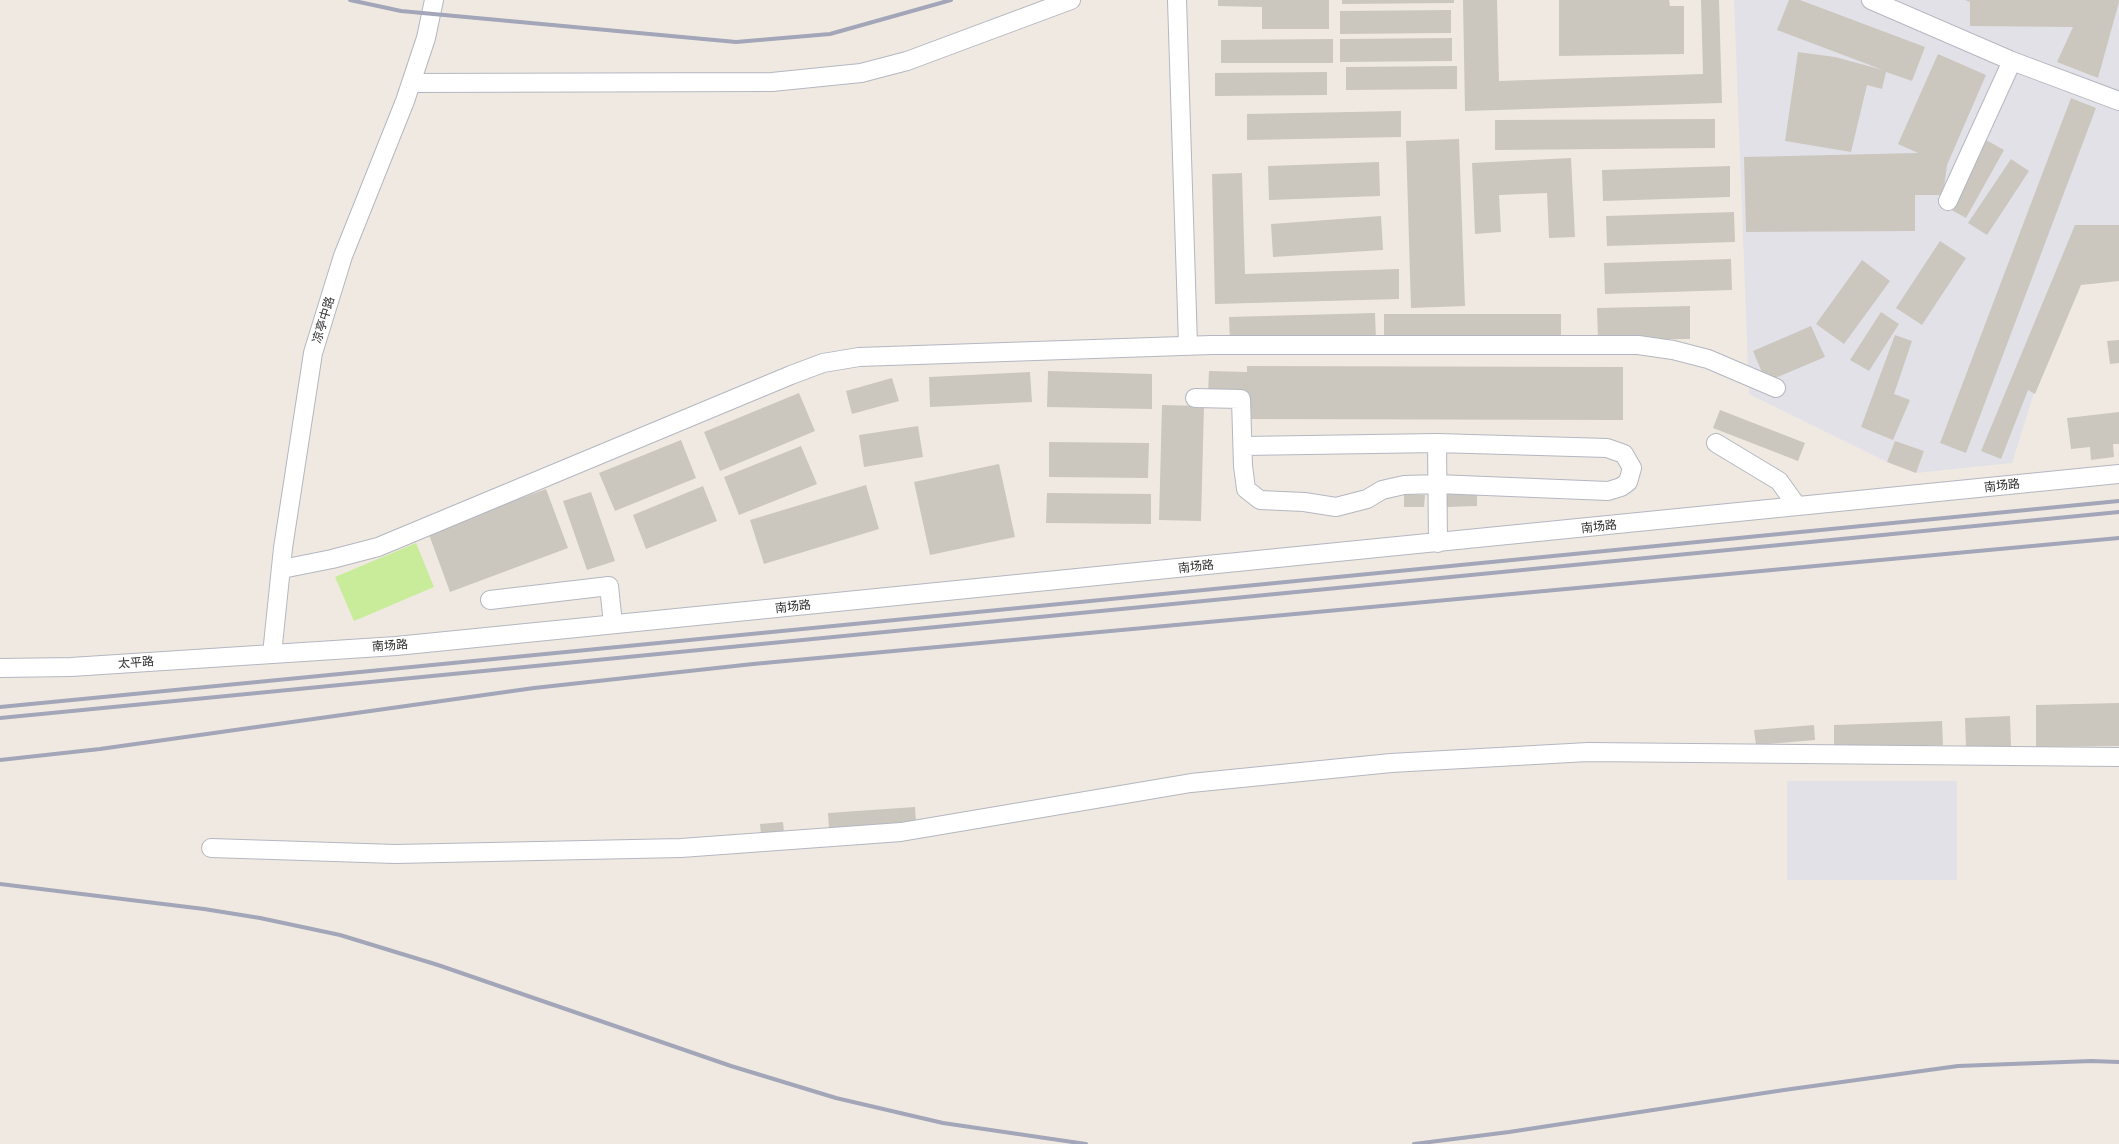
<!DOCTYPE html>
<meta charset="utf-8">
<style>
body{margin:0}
canvas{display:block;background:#efe9e1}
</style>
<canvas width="2119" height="1144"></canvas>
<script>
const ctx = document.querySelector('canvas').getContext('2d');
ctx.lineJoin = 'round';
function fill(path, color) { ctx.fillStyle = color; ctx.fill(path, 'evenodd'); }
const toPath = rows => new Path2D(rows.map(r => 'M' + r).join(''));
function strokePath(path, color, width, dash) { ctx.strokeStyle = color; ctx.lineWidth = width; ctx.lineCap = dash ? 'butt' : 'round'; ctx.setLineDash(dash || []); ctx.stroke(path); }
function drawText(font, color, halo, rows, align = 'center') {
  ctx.font = font + ' "Work Sans","Noto Sans SC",sans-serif'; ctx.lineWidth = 4; ctx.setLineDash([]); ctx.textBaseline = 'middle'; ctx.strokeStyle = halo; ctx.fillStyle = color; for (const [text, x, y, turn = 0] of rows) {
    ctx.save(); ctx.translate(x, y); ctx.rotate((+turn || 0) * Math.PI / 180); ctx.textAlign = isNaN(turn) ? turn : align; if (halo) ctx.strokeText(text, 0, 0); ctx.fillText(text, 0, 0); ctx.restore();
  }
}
const industrial = toPath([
 [1734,0,2119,0,2119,270,2071,275,2012,463,1916,473,1887,462,1749,394],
 [1787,781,1957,781,1957,880,1787,880]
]);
const pitch = toPath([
 [416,543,434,587,354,621,335,577]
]);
const building = toPath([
 [1218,0,1329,0,1329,29,1262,29,1262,7,1218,6],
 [1342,0,1454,0,1454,3,1342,4],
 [1463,0,1497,0,1499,81,1703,74,1701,0,1719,0,1722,103,1465,111],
 [1559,0,1669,0,1670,6,1684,6,1684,54,1559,56],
 [1789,0,1800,0,1925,47,1912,81,1886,72,1882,89,1867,85,1851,152,1785,141,1798,52,1835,57,1883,70,1777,30],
 [1965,0,2119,0,2119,2,2098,78,2057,62,2073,27,1970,26,1970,2],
 [1451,10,1451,33,1340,34,1340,11],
 [1452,38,1452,61,1340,62,1340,39],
 [1333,39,1333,63,1221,63,1221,40],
 [1938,54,1986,75,1947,165,1943,195,1915,195,1915,231,1746,232,1744,157,1918,153,1898,144],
 [1457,66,1457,89,1346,90,1346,67],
 [1327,72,1327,95,1215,96,1215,73],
 [2071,98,2096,108,1966,453,1940,443],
 [1401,111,1401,137,1247,140,1247,114],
 [1715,119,1715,148,1495,150,1495,120],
 [1459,139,1465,306,1411,308,1406,141],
 [1986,140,2004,150,1966,218,1948,208],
 [1571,158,1575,237,1549,238,1547,193,1499,195,1501,232,1475,234,1472,163],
 [2011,159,2029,171,1987,235,1968,223],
 [1379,162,1380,196,1269,200,1268,166],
 [1730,166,1730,197,1603,201,1602,170],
 [1242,173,1245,274,1399,269,1399,299,1215,304,1212,174],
 [1734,212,1735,242,1607,246,1606,216],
 [1381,216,1383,250,1273,257,1271,224],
 [2075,225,2119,225,2119,281,2081,285,2035,394,2028,390,2001,459,1981,451],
 [1940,241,1966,258,1922,325,1896,308],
 [1731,259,1732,290,1605,294,1604,263],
 [1862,260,1890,281,1844,344,1816,324],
 [1690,306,1690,339,1598,340,1597,308],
 [1881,312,1899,324,1869,371,1850,360],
 [1375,313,1376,339,1230,343,1229,317],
 [1384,314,1561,314,1561,342,1384,341],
 [1811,326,1825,357,1766,382,1753,351],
 [1895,335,1912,341,1894,394,1910,400,1893,440,1861,427],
 [2119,340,2119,363,2110,364,2107,341],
 [1247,366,1623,367,1623,420,1247,419,1246,396,1208,394,1209,371,1247,372],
 [1048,371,1152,374,1152,409,1047,407],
 [1030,372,1032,402,930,407,929,377],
 [892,378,899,401,852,414,846,391],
 [799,393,815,431,720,471,704,432],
 [1162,405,1204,406,1201,521,1159,520],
 [1720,410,1805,443,1798,461,1713,428],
 [2119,412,2119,444,2113,444,2114,457,2091,460,2090,447,2071,449,2067,418],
 [918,426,923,457,864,467,859,435],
 [681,440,696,478,615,511,599,473],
 [1895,441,1924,451,1916,473,1887,462],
 [1049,442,1149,443,1148,478,1049,477],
 [801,446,817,484,739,515,724,477],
 [999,464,1015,537,930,555,914,482],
 [866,485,879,529,764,564,750,520],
 [703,486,717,521,646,549,633,515],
 [546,489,568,548,450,592,428,532],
 [591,492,615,561,587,570,563,501],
 [1446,492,1477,492,1477,506,1446,507],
 [1047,493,1151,494,1151,524,1046,523],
 [1404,494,1425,495,1424,507,1404,507],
 [2119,703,2119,746,2036,747,2036,705],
 [2010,716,2011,746,1966,748,1965,718],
 [1942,721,1943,745,1834,749,1834,725],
 [1814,725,1815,740,1756,745,1754,730],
 [915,807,916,823,829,828,828,813],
 [783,822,784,832,761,834,760,824]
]);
const minor = toPath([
 [1177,0,1188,345],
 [1871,0,2012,61,2119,101],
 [411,83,772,82,861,73,907,61,1071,0],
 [1948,201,2012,61],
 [1195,398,1241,399,1243,466,1246,489,1260,500,1304,502,1336,507,1367,499,1382,490,1404,485,1437,484,1608,491,1621,487,1628,482,1632,468,1624,454,1607,448,1437,443,1243,446],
 [1437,443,1438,543],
 [1716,443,1779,481,1797,506],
 [282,569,332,559,378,547,791,375,823,363,859,357,1211,345,1638,345,1673,350,1708,359,1776,388],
 [490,600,609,586,613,624],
 [272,654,283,548,313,353,343,256,405,101,426,38,434,0],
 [0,668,71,667,396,646,2119,474],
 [211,848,395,854,681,848,901,832,1191,783,1391,763,1588,752,2119,757]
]);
const rail = toPath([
 [350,0,401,11,736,42,830,34,951,0],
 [0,707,2119,501],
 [0,718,2119,512],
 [0,760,100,749,534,688,753,664,2119,538],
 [0,884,204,909,260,918,340,935,438,965,731,1066,836,1098,943,1123,1086,1144],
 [1414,1144,1509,1132,1784,1090,1958,1066,2091,1061,2119,1062]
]);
const streetNames = [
 ["凉亭中路",324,320,-73],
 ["南场路",2002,486,-6],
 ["南场路",1599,527,-6],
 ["南场路",1196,567,-6],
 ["南场路",793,607,-6],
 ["南场路",390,646,-4],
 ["太平路",136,663,-4]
];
fill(industrial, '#e3e1e8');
fill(pitch, '#c9ec9a');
fill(building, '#cbc7bf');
strokePath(minor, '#b4b7c1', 20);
strokePath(minor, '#fff', 18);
strokePath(rail, '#a3a6b8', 4);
drawText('12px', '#2e2e2e', '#fff', streetNames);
</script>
